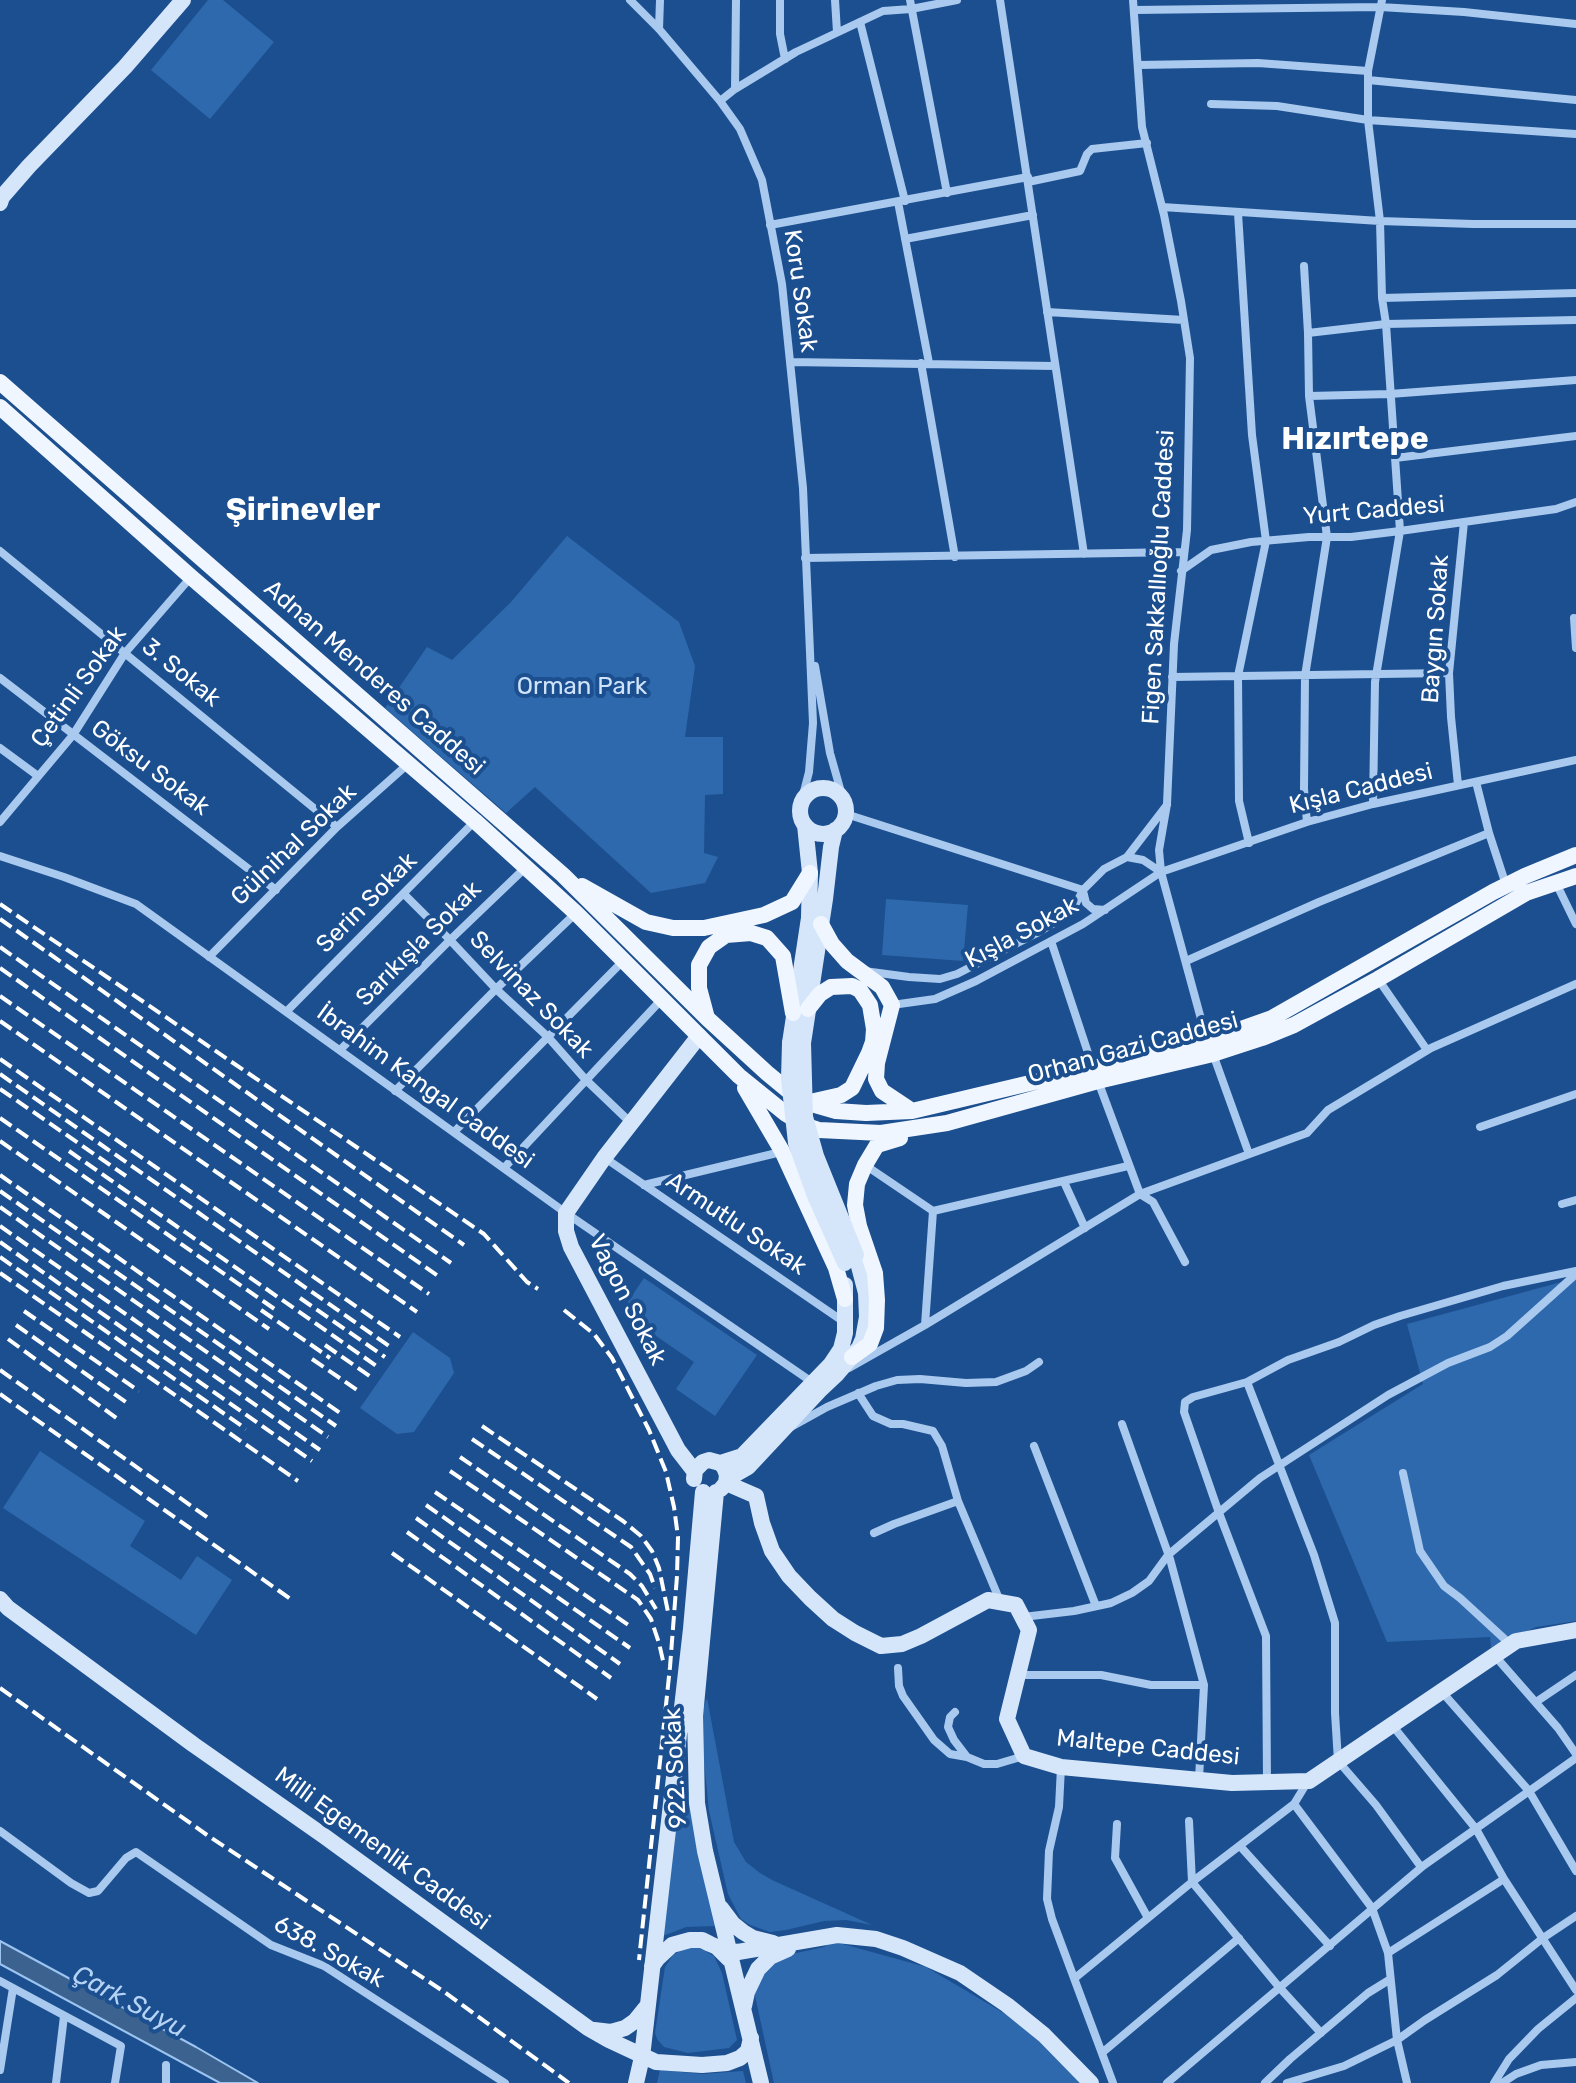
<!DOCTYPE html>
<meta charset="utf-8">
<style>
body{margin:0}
canvas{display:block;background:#1b4f8f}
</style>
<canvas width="1576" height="2083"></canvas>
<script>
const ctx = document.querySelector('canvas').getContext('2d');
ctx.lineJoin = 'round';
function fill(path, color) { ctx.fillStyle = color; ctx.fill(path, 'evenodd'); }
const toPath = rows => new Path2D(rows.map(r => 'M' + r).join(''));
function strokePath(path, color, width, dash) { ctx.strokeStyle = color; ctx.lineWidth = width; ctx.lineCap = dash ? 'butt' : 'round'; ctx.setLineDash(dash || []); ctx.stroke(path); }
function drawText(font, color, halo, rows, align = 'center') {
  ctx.font = font + ' Rubik,sans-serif'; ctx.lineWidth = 8; ctx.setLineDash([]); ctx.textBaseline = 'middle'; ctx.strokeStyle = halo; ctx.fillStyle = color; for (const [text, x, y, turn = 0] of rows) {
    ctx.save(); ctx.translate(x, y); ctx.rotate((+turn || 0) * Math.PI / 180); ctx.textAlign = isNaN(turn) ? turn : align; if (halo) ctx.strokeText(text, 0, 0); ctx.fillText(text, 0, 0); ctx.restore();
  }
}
const green = toPath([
 [208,0,223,0,274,42,210,119,151,70],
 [567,536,679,622,695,666,685,737,723,737,723,794,705,795,704,853,718,857,705,883,651,893,535,787,506,813,385,708,427,647,452,660,511,602],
 [886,899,968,905,963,961,882,955],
 [644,1278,757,1355,715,1416,676,1389,694,1362,621,1312],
 [1576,1278,1576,1621,1536,1627,1491,1648,1490,1637,1387,1642,1309,1455,1423,1384,1407,1324],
 [413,1332,450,1358,454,1373,414,1432,397,1434,360,1408],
 [40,1451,145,1521,130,1546,181,1580,197,1556,232,1580,196,1635,3,1508],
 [707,1698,734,1842,746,1862,760,1873,772,1880,872,1925,846,1920,824,1921,786,1930,770,1932,750,1925,741,1919,728,1894,709,1811,703,1751,702,1712],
 [679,1794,689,1795,696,1843,716,1926,686,1927,663,1936],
 [832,1941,926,1967,1007,2015,1036,2035,1087,2083,774,2083,754,1991,766,1967,783,1956,824,1947],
 [693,1947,700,1948,714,1956,722,1973,737,2040,729,2048,688,2053,664,2047,657,2039,655,2033,665,1967,673,1955,685,1948],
 [660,2070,702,2074,743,2071,746,2083,657,2083]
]);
const water = toPath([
 [0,1941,196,2047,258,2083,220,2083,0,1964,0,1941]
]);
const street = toPath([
 [630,0,659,29,720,101,740,129,762,180,782,284,803,488,813,723,809,772,801,803],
 [780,0,780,34,785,59],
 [835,0,837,32],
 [910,0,947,193],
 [1000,0,1084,554],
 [1133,0,1142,127,1164,215,1181,301,1190,358,1187,530,1174,644,1167,804,1159,850,1161,872,1207,1041],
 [1134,10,1380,7,1464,12,1576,24],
 [860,22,905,201],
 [659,29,660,0],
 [1138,65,1258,63,1368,71],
 [1368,80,1576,100],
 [735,89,736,0],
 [720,101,735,89,796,52,883,11,911,9,957,0],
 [1211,104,1277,106,1368,120,1576,134],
 [1028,182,1080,171,1087,154,1092,149,1147,143],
 [898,202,929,363],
 [1162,207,1380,221,1473,224,1576,224],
 [1238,213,1252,435,1266,541,1238,676,1239,801,1249,843],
 [770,225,1028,177],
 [905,239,1033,215],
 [1304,266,1308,333,1309,396,1327,537,1305,676,1304,789,1307,822],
 [1382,298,1576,293],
 [1047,312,1184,320],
 [1308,333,1386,324,1576,320],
 [790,362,1055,366],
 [921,363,955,557],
 [1309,396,1390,394,1576,380],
 [1395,458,1576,436],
 [0,551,337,827],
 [805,558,1184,552],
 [1181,571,1211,550,1251,542,1309,537,1351,537,1400,531,1556,509,1576,502],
 [1574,618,1576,648],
 [815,666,830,753,843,799],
 [1172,677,1449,673],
 [0,678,276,890],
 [0,748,38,776],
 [1476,782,1489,833,1506,885],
 [1458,785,1451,717,1449,673,1464,522],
 [1373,804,1375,682,1400,531,1386,324,1382,298,1380,221,1368,120,1368,71,1382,0],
 [846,814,1083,890],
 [0,822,73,735,125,653,191,577],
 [0,856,64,877,136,904,566,1213,812,1382],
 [1127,857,1143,860,1161,872],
 [1556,883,1576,924],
 [1083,891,1086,903,1093,909,1105,910],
 [404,894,450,940,496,989,548,1037,585,1079,631,1123],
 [1051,941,1093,1068],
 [209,957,337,827,408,764],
 [1186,961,1319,902,1489,833],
 [864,971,909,977,940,979,957,974,1037,933,1071,913,1083,890,1104,869,1127,857,1167,805],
 [1378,979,1427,1050],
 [892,1005,935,999,976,981,1083,924,1161,872,1307,822,1373,804,1576,760],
 [286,1012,475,821],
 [340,1050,450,940,525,868],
 [1213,1054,1249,1154],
 [1098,1081,1140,1194,1153,1202,1185,1262],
 [395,1091,496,989,576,913],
 [1480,1127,1576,1094],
 [454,1132,623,961],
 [605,1158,844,1322],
 [865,1165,933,1211,925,1325],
 [504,1168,662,999],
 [1064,1182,1085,1228],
 [644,1185,781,1152],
 [1562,1204,1576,1200],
 [933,1211,1128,1166],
 [849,1368,925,1325,1140,1194,1307,1133,1328,1110,1431,1048,1576,984],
 [1247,1382,1314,1555,1335,1623,1335,1713,1338,1761,1376,1805,1421,1867],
 [858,1393,873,1416,891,1424,903,1424,933,1431,942,1446,958,1501,1000,1601],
 [1122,1424,1170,1559,1204,1685,1199,1779],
 [791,1427,827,1407,876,1386,897,1380,920,1379,966,1383,996,1382,1026,1371,1039,1362],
 [1034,1446,1096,1606],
 [1403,1473,1420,1551,1444,1586,1460,1598,1510,1644],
 [874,1533,894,1524,958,1501],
 [1023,1617,1074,1611,1111,1603,1132,1593,1149,1581,1168,1555,1260,1478,1388,1395,1448,1363,1490,1347,1507,1336,1576,1274],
 [1495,1656,1558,1728,1576,1754],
 [898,1668,899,1686,903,1696,934,1740,950,1754,967,1757],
 [1018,1675,1101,1675,1151,1685,1204,1685],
 [1442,1692,1529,1791,1576,1871],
 [1536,1702,1576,1675],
 [955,1712,950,1717,948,1727,954,1740,967,1757,984,1764,997,1764,1024,1756],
 [1392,1725,1476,1829,1504,1879,1576,1990],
 [1061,1767,1059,1807,1049,1851,1047,1899,1052,1919,1113,2083],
 [1267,1782,1266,1636,1219,1513,1184,1412,1185,1402,1193,1397,1247,1382,1288,1360,1339,1342,1374,1325,1400,1316,1503,1286,1576,1271],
 [1294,1804,1372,1908,1388,1953,1397,2040,1407,2083],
 [1189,1821,1192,1882,1279,1987,1321,2033],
 [1117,1824,1115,1858,1148,1918],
 [0,1831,71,1883,89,1893,98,1891,126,1858,136,1852,271,1945,324,1966,505,2083],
 [1240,1846,1330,1946],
 [1388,1953,1504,1879],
 [1075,1978,1192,1882,1294,1804,1308,1781],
 [0,1981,121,2046,115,2083],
 [1103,2052,1239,1938],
 [166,2065,166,2083],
 [0,2070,13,1988],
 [56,2083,64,2016],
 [1167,2083,1423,1866,1576,1758],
 [1265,2083,1290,2059,1368,1993,1389,1980],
 [1287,2083,1344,2066,1397,2040,1425,2020,1497,1975,1543,1938,1576,1916],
 [1494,2083,1509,2059,1538,2029,1576,1998],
 [1502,2083,1516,2074,1541,2065,1576,2062]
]);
const secondary = toPath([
 [0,203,2,197,29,166,125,67,183,0],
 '800 811a23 23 0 1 1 46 0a23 23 0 1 1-46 0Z',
 [790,1043,809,918,810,873,805,825],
 [803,1043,825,899,831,847,835,830],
 [720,1463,724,1467,727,1475,726,1483,721,1489],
 [695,1472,678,1450,571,1247,566,1231,566,1213,604,1158,699,1036],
 [694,1479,695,1470,703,1462,709,1460,720,1463,742,1456,831,1364,841,1349,845,1333,845,1285],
 [727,1479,748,1467,819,1391,836,1375,859,1348,863,1339,867,1317,866,1293,856,1255],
 [726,1483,756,1496,762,1523,772,1551,789,1576,810,1598,833,1619,855,1633,881,1646,902,1644,921,1636,988,1600,1016,1605,1029,1630,1007,1719,1024,1756,1061,1767,1232,1783,1309,1781,1516,1641,1576,1630],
 [716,1492,695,1716,697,1803,705,1851,761,2083],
 [0,1599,8,1608,194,1745,324,1836,588,2028,609,2040,656,2062,702,2065,727,2063,740,2058,748,2051,751,2038],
 [721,1908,733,1924,743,1932,753,1938,773,1943],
 [722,1950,738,1952,837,1935,876,1939,903,1948,960,1973,1007,2005,1044,2035,1091,2083],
 [652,1966,657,1959,672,1945,690,1940,702,1940,710,1944,717,1947,729,1959],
 [744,2006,747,1992,758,1969,770,1957,788,1949],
 [594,2030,611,2032,625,2028,635,2021,648,2005],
 [636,2083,642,2057,691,1629,703,1492]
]);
const primary = toPath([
 [0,382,563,875,708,1019,767,1073,790,1092,808,1103,836,1111,866,1113,912,1111,1207,1041,1272,1018,1493,892,1525,876,1576,855],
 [0,407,191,577,475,821,576,913,739,1076,786,1114,804,1125,819,1130,881,1133,947,1123,1098,1081,1213,1054,1262,1038,1294,1025,1378,979,1526,893,1576,876],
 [582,886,646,922,673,928,704,928,764,915,792,902,810,873],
 [821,924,832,944,847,961,882,987,892,1005,877,1063,876,1079,882,1091,912,1111],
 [808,1009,820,994,831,987,852,986,860,990,870,1005,874,1029,873,1042,869,1053,852,1088,841,1095,810,1102],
 [707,1018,699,988,699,965,709,947,726,935,751,933,767,938,783,956,793,1013],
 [745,1088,782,1151,836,1268,845,1299],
 [852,1357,870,1344,876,1328,877,1300,875,1273,859,1226,855,1205,857,1184,865,1165,877,1145,900,1138]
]);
const rail = toPath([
 [0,904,484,1234,527,1282,538,1289],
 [0,919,464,1245],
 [0,947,451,1263],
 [0,968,441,1278],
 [0,996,429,1294],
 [0,1021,417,1312],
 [0,1059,400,1337],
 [0,1074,392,1348],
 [0,1089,126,1176],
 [0,1118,276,1310],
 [0,1141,269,1329],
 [69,1151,378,1367],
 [0,1175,343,1415],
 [0,1191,336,1426],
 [0,1207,328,1437],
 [0,1226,320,1450],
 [0,1242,312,1461],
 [0,1257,246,1429],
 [0,1273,298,1481],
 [300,1298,385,1357],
 [261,1310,330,1358],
 [564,1310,594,1334,612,1358,649,1430,666,1472,674,1507,678,1537,677,1576,670,1667,639,1960],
 [24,1311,139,1391],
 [16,1325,130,1405],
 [8,1339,119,1420],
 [325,1345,371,1377],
 [312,1359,360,1392],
 [0,1370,211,1520],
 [0,1394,292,1600],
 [482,1426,623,1521,641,1536,652,1551,659,1568,668,1612],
 [472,1439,631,1547,650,1574,655,1588],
 [460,1457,630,1574,642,1586,656,1609],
 [450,1471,638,1600,651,1619,659,1643,664,1665],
 [435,1492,630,1626],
 [426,1505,630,1648],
 [416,1518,620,1664],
 [407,1532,611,1678],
 [392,1553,597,1699],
 [0,1688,207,1835,443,1991,569,2083]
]);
const secondaryBridge = toPath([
 [790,1043,789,1079,796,1143,815,1196,845,1263],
 [803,1043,805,1117,816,1156,856,1255]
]);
const streetNames = [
 ["Koru Sokak",800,291,82],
 ["Yurt Caddesi",1374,511,-5],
 ["Figen Sakkallıoğlu Caddesi",1159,577,-87],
 ["Baygın Sokak",1436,629,-86],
 ["3. Sokak",181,673,39],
 ["Adnan Menderes Caddesi",374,678,41],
 ["Çetinli Sokak",79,687,-54],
 ["Göksu Sokak",150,768,37],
 ["Kışla Caddesi",1361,789,-14],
 ["Gülnihal Sokak",294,845,-44],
 ["Serin Sokak",367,903,-45],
 ["Kışla Sokak",1022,933,-28],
 ["Sarıkışla Sokak",419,944,-45],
 ["Selvinaz Sokak",531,995,46],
 ["Orhan Gazi Caddesi",1133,1048,-15],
 ["İbrahim Kangal Caddesi",425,1087,36],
 ["Armutlu Sokak",736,1224,34],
 ["Vagon Sokak",627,1300,63],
 ["Maltepe Caddesi",1148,1748,6],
 ["922. Sokak",676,1768,-93],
 ["Milli Egemenlik Caddesi",382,1849,36],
 ["638. Sokak",329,1952,29]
];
const parkNames = [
 ["Orman Park",582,687]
];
const waterNames = [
 ["Çark Suyu",129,2002,28]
];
const districtNames = [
 ["Hızırtepe",1355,440],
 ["Şirinevler",303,511]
];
fill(green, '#2e69ad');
fill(water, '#3c6290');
strokePath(water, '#9cc4f0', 2);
strokePath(street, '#a9c9ee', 8);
strokePath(secondary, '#d6e6fa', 16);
strokePath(primary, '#f0f6ff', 16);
strokePath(rail, '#fff', 4, [14, 6]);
strokePath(secondaryBridge, '#d6e6fa', 16);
drawText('24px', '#fff', '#1b4f8f', streetNames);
drawText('24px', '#cfe3fa', '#1b4f8f', parkNames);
drawText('italic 26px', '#b5d3f5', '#1b4f8f', waterNames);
drawText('bold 32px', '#fff', '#1b4f8f', districtNames);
</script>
